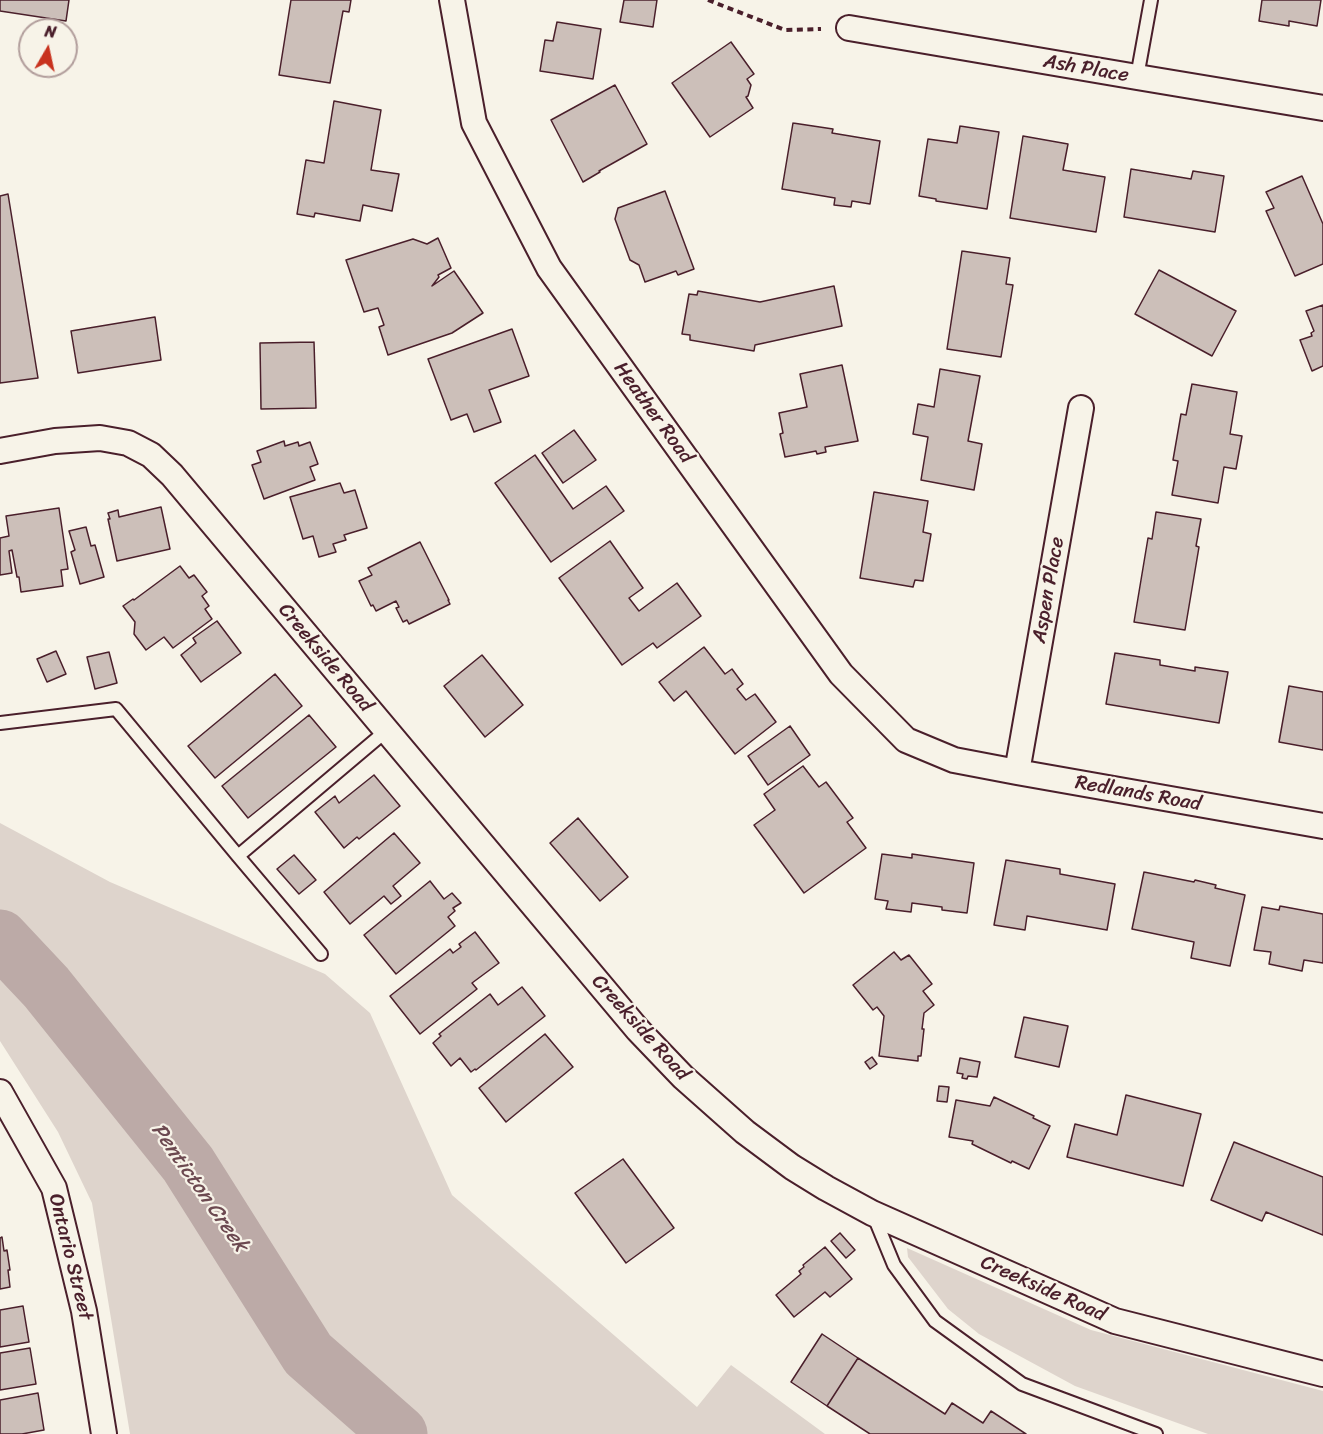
<!DOCTYPE html>
<style>
body{margin:0}
#map{position:relative;width:1323px;height:1434px;overflow:hidden;background:#f7f3e8;font-family:Sriracha,sans-serif}
canvas{display:block}
.north{position:absolute;left:18px;top:18px;width:60px;height:60px;box-sizing:border-box;background:#f7f3e8;border:2px solid #b29e9c;border-radius:50%;rotate:9deg;font-size:16px;font-weight:700;line-height:24px;text-align:center;color:#4a1f2b}
.north::after{content:'';display:block;margin:auto;width:21px;height:27px;background:#c8321e;clip-path:polygon(50% 0,100% 100%,50% 72%,0 100%)}
</style>
<div id="map">
<canvas width="1323" height="1434"></canvas>
<div class="north">N</div>
</div>
<script>
const ctx = document.querySelector('canvas').getContext('2d');
ctx.lineJoin = 'round';
function fill(path, color) { ctx.fillStyle = color; ctx.fill(path, 'evenodd'); }
const toPath = rows => new Path2D(rows.map(r => 'M' + r).join(''));
function strokePath(path, color, width, dash) { ctx.strokeStyle = color; ctx.lineWidth = width; ctx.lineCap = dash ? 'butt' : 'round'; ctx.setLineDash(dash || []); ctx.stroke(path); }
function drawText(font, color, halo, rows, align = 'center') {
  ctx.font = font + ' Sriracha,sans-serif'; ctx.lineWidth = 4.5; ctx.setLineDash([]); ctx.textBaseline = 'middle'; ctx.strokeStyle = halo; ctx.fillStyle = color; for (const [text, x, y, turn = 0] of rows) {
    ctx.save(); ctx.translate(x, y); ctx.rotate((+turn || 0) * Math.PI / 180); ctx.textAlign = isNaN(turn) ? turn : align; if (halo) ctx.strokeText(text, 0, 0); ctx.fillText(text, 0, 0); ctx.restore();
  }
}
const green = toPath([
 [0,823,110,882,325,974,370,1013,452,1195,697,1407,731,1365,825,1434,130,1434,92,1203,58,1132,0,1041],
 [907,1248,1091,1330,1323,1391,1323,1434,1208,1434,1075,1386,979,1334,948,1309,908,1257]
]);
const river = toPath([
 [0,938,46,987,188,1164,308,1354,399,1434]
]);
const building = toPath([
 [0,0,69,0,66,21,0,11,0,0],
 [291,0,351,0,349,12,343,11,330,83,279,75,291,0],
 [624,0,657,0,653,27,620,22,624,0],
 [1262,0,1321,0,1317,26,1289,21,1289,26,1259,21,1262,0],
 [557,22,601,29,593,79,540,71,545,40,553,41,557,22],
 [731,42,754,74,747,79,751,85,748,96,746,97,753,108,710,137,672,83,731,42],
 [615,85,647,144,599,171,600,172,583,182,551,120,615,85],
 [334,101,381,110,371,170,399,174,392,211,363,205,360,221,315,213,314,217,297,214,306,160,324,163,334,101],
 [793,123,833,129,832,133,880,141,870,204,852,201,851,207,834,205,835,198,782,189,793,123],
 [960,126,999,132,987,209,936,201,936,199,919,196,928,139,957,143,960,126],
 [1023,136,1068,144,1063,170,1105,177,1096,232,1010,218,1023,136],
 [1131,169,1191,179,1193,171,1224,176,1215,232,1124,217,1131,169],
 [1302,176,1323,224,1323,264,1295,276,1266,211,1274,208,1266,192,1302,176],
 [665,191,694,269,678,275,676,271,645,282,639,265,630,260,615,219,618,208,665,191],
 [8,194,38,378,0,383,0,196,8,194],
 [438,238,451,268,438,275,439,277,432,286,454,271,483,313,452,333,388,355,379,327,384,325,378,308,364,312,346,260,413,239,427,244,438,238],
 [962,251,1010,258,1006,284,1013,285,1001,357,947,349,962,251],
 [1159,270,1236,311,1212,356,1135,314,1159,270],
 [834,286,842,326,755,345,754,351,690,340,690,335,682,334,689,294,697,295,698,291,760,302,834,286],
 [1323,305,1323,366,1312,371,1300,340,1312,336,1311,333,1314,331,1306,311,1323,305],
 [155,317,161,360,78,373,71,331,155,317],
 [512,329,529,376,489,390,501,422,474,432,467,414,451,420,428,359,512,329],
 [314,342,316,408,261,409,260,343,314,342],
 [842,365,858,441,825,447,826,452,817,454,816,451,785,457,780,434,783,433,779,413,807,407,800,374,842,365],
 [940,369,980,376,968,441,982,444,974,490,921,480,928,437,913,434,918,404,934,407,940,369],
 [1192,384,1237,392,1230,434,1242,436,1236,469,1224,467,1218,503,1172,495,1178,461,1173,460,1181,414,1186,415,1192,384],
 [574,430,596,460,563,483,542,453,574,430],
 [284,441,285,446,298,442,299,446,310,442,318,464,310,467,315,480,264,499,252,465,261,462,257,451,284,441],
 [535,455,573,509,606,486,624,511,551,562,495,483,535,455],
 [340,483,344,493,355,490,367,528,344,535,346,540,333,544,336,552,319,557,313,536,303,539,290,497,340,483],
 [874,492,928,501,923,532,931,534,923,581,915,580,913,587,860,578,874,492],
 [161,507,170,549,117,561,108,519,110,519,108,513,118,510,119,517,161,507],
 [59,508,68,569,61,570,63,586,21,592,19,577,17,577,12,550,9,551,12,573,0,575,0,538,9,536,6,516,59,508],
 [1156,512,1201,519,1196,546,1199,547,1185,630,1134,622,1148,538,1152,539,1156,512],
 [86,527,91,546,95,545,104,577,80,584,71,552,75,550,69,531,86,527],
 [610,541,643,588,629,598,639,611,677,583,701,616,657,648,653,643,622,665,559,578,610,541],
 [420,542,449,600,448,600,450,604,409,624,407,620,403,622,396,608,399,607,396,601,376,611,373,605,371,606,359,581,372,575,368,568,420,542],
 [180,566,189,578,194,575,207,592,202,596,209,606,205,609,212,619,173,648,164,637,146,650,134,634,135,622,123,606,133,599,134,600,180,566],
 [217,621,241,653,201,682,181,655,196,643,193,638,217,621],
 [704,647,725,674,732,669,743,684,737,689,746,700,755,694,776,722,735,754,686,691,674,701,659,682,704,647],
 [56,651,66,674,47,682,37,659,56,651],
 [109,652,117,683,95,689,87,657,109,652],
 [1115,653,1160,660,1160,665,1195,671,1195,667,1228,672,1219,723,1106,704,1115,653],
 [482,655,523,705,485,737,444,686,482,655],
 [275,674,302,706,215,778,188,746,275,674],
 [1289,686,1323,692,1323,750,1279,742,1289,686],
 [309,715,336,747,248,818,222,786,309,715],
 [790,726,810,755,768,785,748,756,790,726],
 [803,766,819,787,826,782,853,818,847,822,866,848,804,893,754,825,775,810,764,794,803,766],
 [374,775,400,806,359,839,357,837,344,848,315,812,335,796,339,803,374,775],
 [578,818,628,877,600,901,550,843,578,818],
 [394,833,420,863,393,886,401,896,391,904,384,896,350,924,324,892,394,833],
 [882,854,912,858,912,854,974,863,967,913,942,910,942,907,912,903,911,912,886,909,888,901,875,899,882,854],
 [294,855,316,880,299,894,277,869,294,855],
 [1006,860,1060,869,1060,874,1115,884,1107,930,1027,916,1025,930,994,925,1006,860],
 [1144,872,1194,882,1195,880,1216,885,1215,888,1245,895,1230,966,1191,958,1194,942,1132,929,1144,872],
 [430,881,444,899,452,893,461,903,453,908,455,911,448,917,455,926,396,974,364,935,430,881],
 [1280,906,1323,914,1323,963,1304,960,1302,971,1269,964,1271,952,1254,950,1262,907,1279,910,1280,906],
 [475,932,499,963,472,983,477,989,420,1034,390,996,450,949,453,953,461,947,459,944,475,932],
 [894,952,901,960,909,955,932,984,923,991,934,1005,924,1013,922,1029,924,1029,921,1056,918,1056,918,1061,879,1056,884,1016,877,1007,873,1010,853,985,894,952],
 [522,987,545,1016,476,1070,475,1069,471,1072,460,1058,451,1066,433,1043,441,1036,439,1034,490,994,498,1005,522,987],
 [1024,1017,1068,1026,1059,1067,1015,1057,1024,1017],
 [545,1034,573,1067,506,1122,479,1088,545,1034],
 [872,1057,877,1064,870,1069,865,1062,872,1057],
 [960,1058,980,1062,977,1077,968,1076,967,1079,962,1078,963,1074,957,1073,960,1058],
 [939,1086,949,1087,947,1102,937,1101,939,1086],
 [1126,1095,1201,1114,1183,1186,1067,1157,1075,1124,1117,1135,1126,1095],
 [994,1097,1034,1116,1033,1118,1050,1126,1029,1169,1012,1161,1011,1163,972,1144,973,1141,949,1137,956,1100,990,1106,994,1097],
 [1234,1142,1323,1177,1323,1235,1266,1212,1262,1221,1211,1200,1234,1142],
 [623,1159,674,1228,626,1263,575,1193,623,1159],
 [840,1233,855,1250,846,1258,831,1241,840,1233],
 [2,1237,4,1251,7,1250,10,1270,8,1270,10,1287,0,1289,0,1238,2,1237],
 [825,1247,852,1279,830,1297,825,1292,794,1317,776,1295,801,1274,799,1271,804,1267,803,1265,825,1247],
 [23,1306,29,1342,0,1347,0,1310,23,1306],
 [822,1334,858,1358,827,1406,791,1382,822,1334],
 [30,1348,36,1384,0,1390,0,1353,30,1348],
 [858,1358,945,1414,952,1403,983,1423,991,1411,1026,1434,870,1434,827,1406,858,1358],
 [38,1393,44,1430,22,1434,0,1434,0,1400,38,1393]
]);
const path = toPath([
 [708,0,785,30,821,29]
]);
const lane = toPath([
 [1137,77,1151,0],
 [0,723,116,709,238,856,321,954],
 [238,856,386,731],
 [873,1214,894,1265,935,1321,1022,1384,1156,1434]
]);
const street = toPath([
 [452,0,474,123,549,268,841,674,906,740,954,760,1017,772,1323,826],
 [849,28,1137,77,1323,108],
 [0,451,55,441,100,438,128,443,151,455,172,475,638,1030,683,1077,745,1132,792,1167,826,1188,872,1213,1115,1321,1323,1374],
 [1017,772,1081,408],
 [0,1092,54,1188,84,1311,104,1434]
]);
const streetNames = [
 ["Ash Place",1086,69,10],
 ["Heather Road",653,413,54],
 ["Aspen Place",1049,590,-80],
 ["Creekside Road",325,658,50],
 ["Redlands Road",1138,794,10],
 ["Creekside Road",640,1028,48],
 ["Ontario Street",70,1257,76],
 ["Creekside Road",1043,1289,24]
];
const waterNames = [
 ["Penticton Creek",199,1188,55]
];
fill(green, '#ded4cc');
strokePath(river, '#bcaaa7', 57);
fill(building, '#ccbfb9');
strokePath(building, '#4a1f2b', 1.5);
strokePath(lane, '#4a1f2b', 16);
strokePath(street, '#4a1f2b', 28);
strokePath(path, '#4a1f2b', 4, [6, 4.5]);
strokePath(lane, '#f7f3e8', 12);
strokePath(street, '#f7f3e8', 24);
drawText('20px', '#4a1f2b', '#f7f3e8', streetNames);
drawText('italic 21px', '#6c4950', '#f7f3e8', waterNames);
</script>
